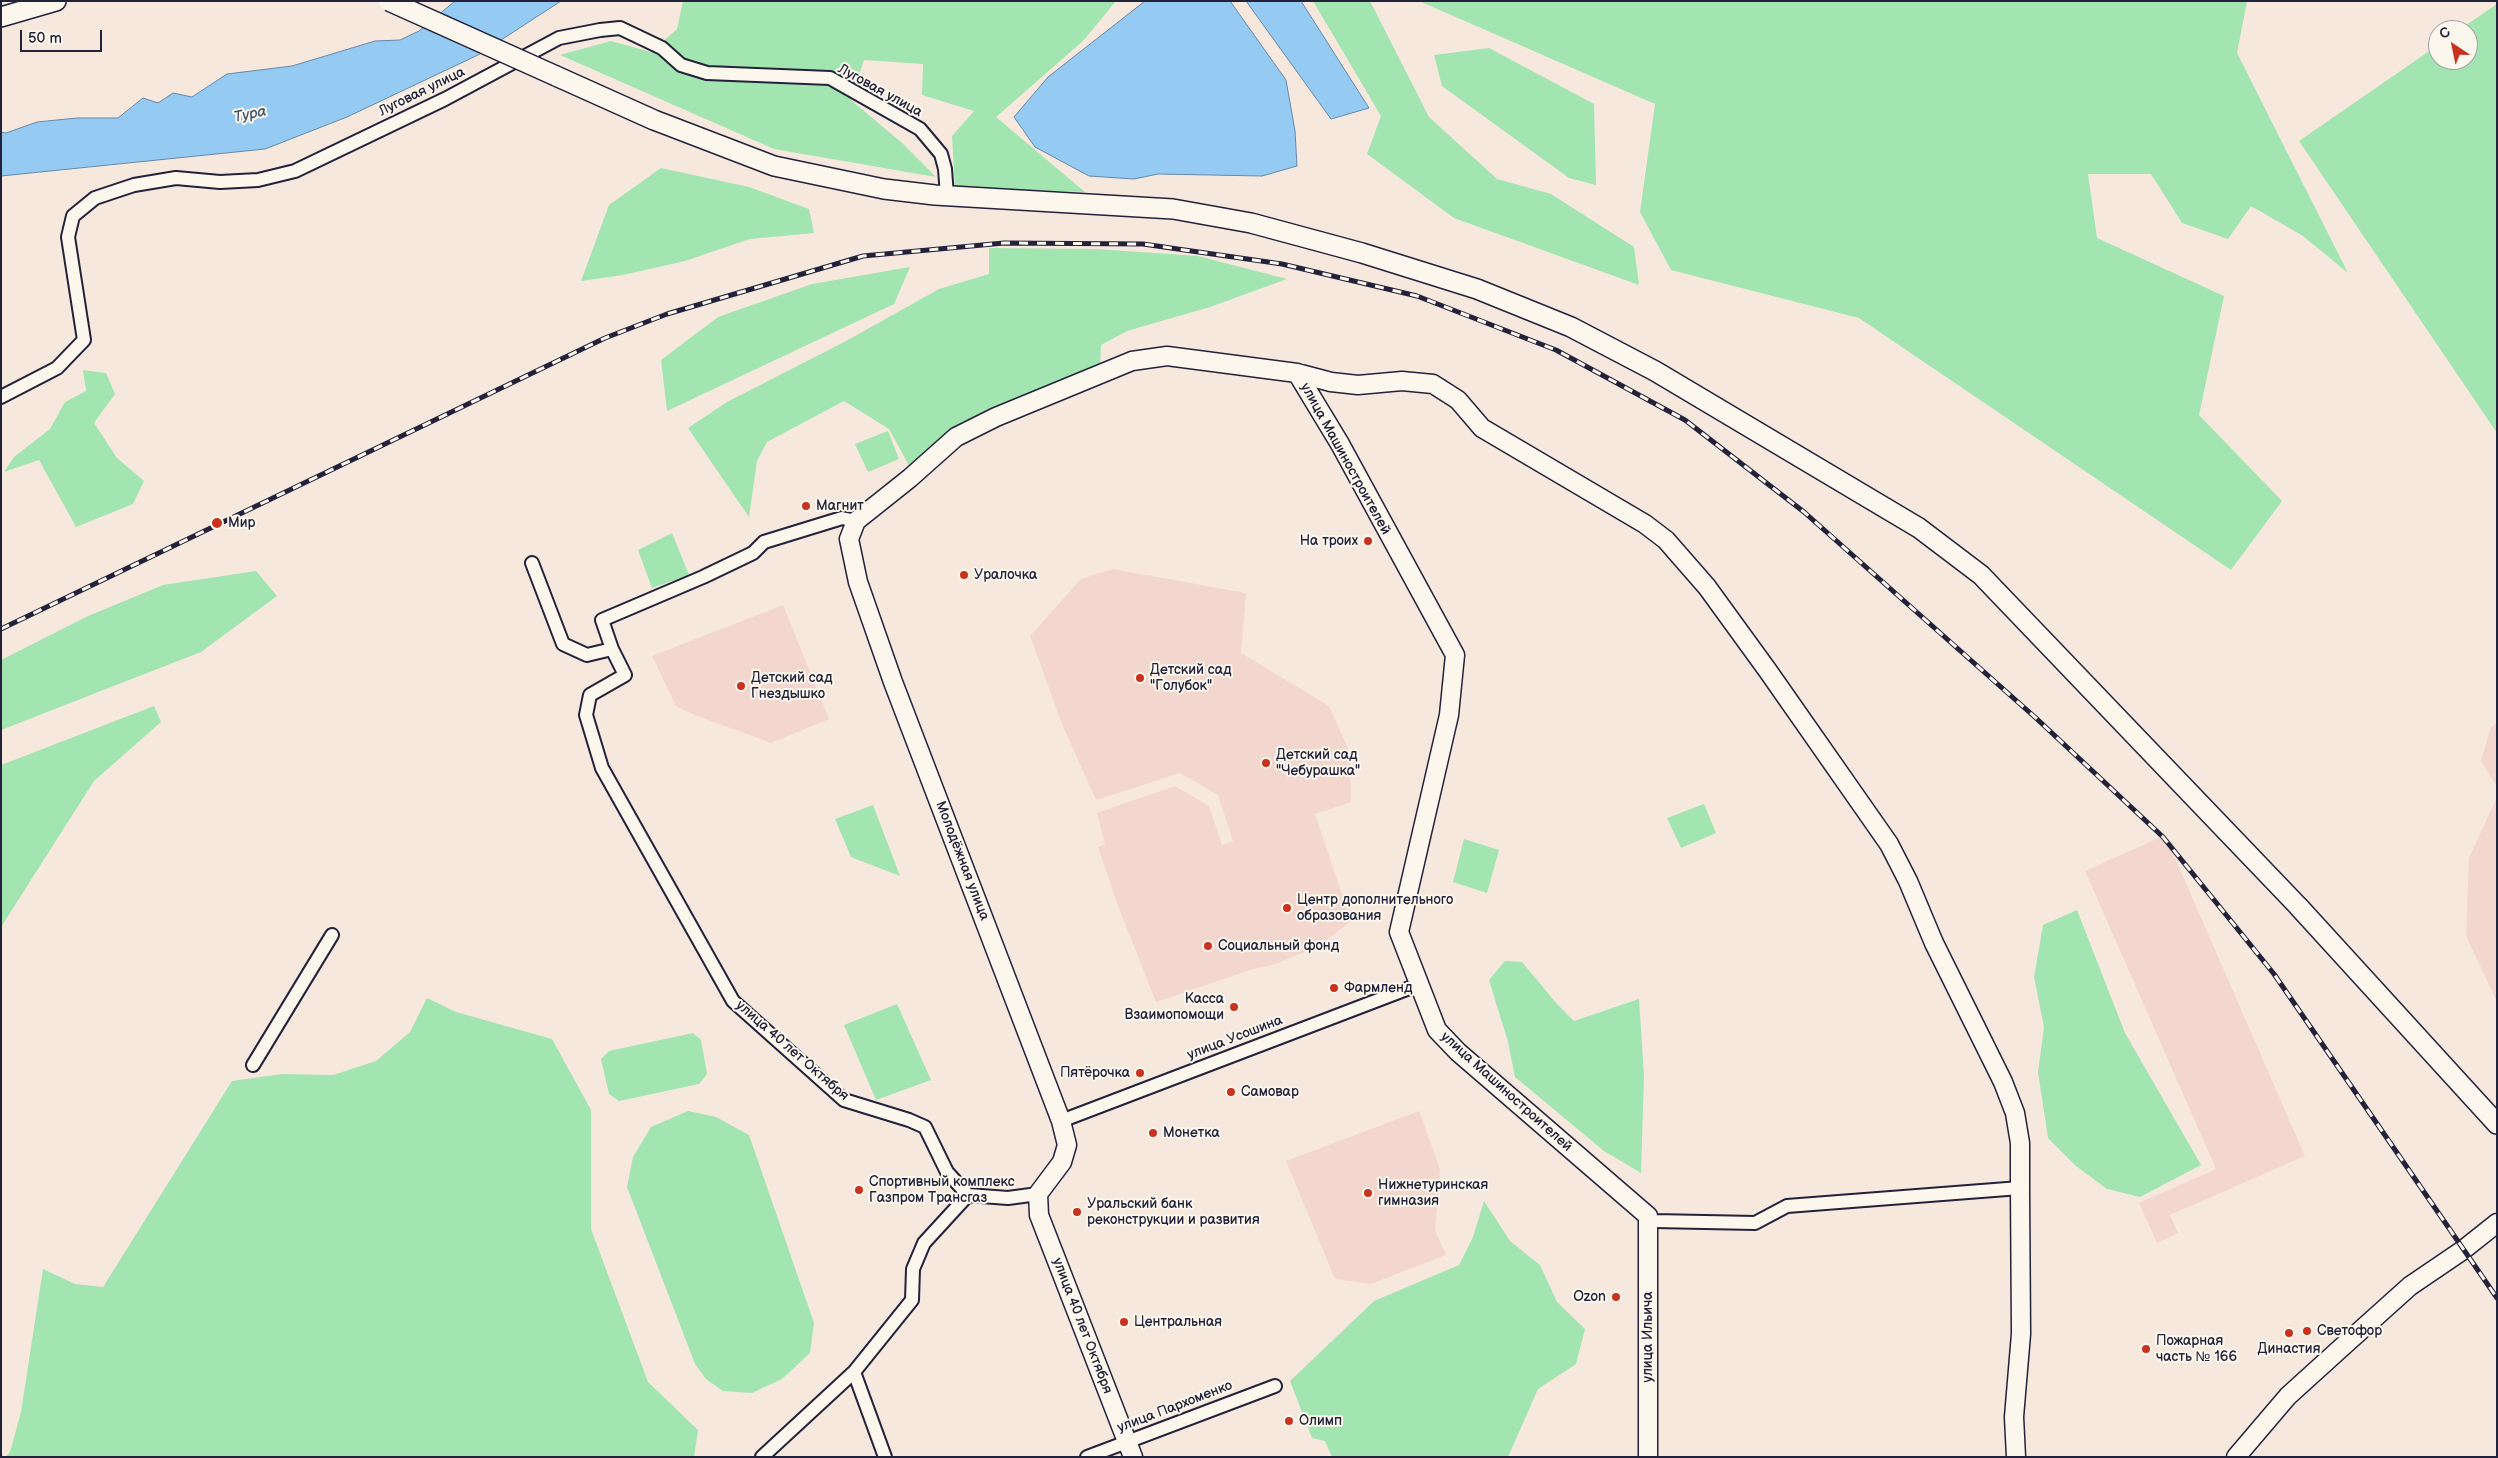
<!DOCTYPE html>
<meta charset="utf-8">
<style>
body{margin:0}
#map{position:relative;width:2498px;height:1458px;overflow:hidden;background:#f7e8de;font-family:"Balsamiq Sans",sans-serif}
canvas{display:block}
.frame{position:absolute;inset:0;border:2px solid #22223b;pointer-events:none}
.north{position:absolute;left:2428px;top:20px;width:50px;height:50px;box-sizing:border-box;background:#fbf7ec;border:1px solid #a4a2a5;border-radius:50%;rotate:326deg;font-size:14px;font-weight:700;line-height:20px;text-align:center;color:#22223b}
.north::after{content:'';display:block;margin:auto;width:18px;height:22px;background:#c8321e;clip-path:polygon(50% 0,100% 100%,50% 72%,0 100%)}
.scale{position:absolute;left:20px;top:30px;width:82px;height:22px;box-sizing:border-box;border:2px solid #22223b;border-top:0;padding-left:6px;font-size:15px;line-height:18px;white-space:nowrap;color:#22223b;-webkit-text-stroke:4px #fbf7ec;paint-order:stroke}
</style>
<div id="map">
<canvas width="2498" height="1458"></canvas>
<div class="frame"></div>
<div class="north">С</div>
<div class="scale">50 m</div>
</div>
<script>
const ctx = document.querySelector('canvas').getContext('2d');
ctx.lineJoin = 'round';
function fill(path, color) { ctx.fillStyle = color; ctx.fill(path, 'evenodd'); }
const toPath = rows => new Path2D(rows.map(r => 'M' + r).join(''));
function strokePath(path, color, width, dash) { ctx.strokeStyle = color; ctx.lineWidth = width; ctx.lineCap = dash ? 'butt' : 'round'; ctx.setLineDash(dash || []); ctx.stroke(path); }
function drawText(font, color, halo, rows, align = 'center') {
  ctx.font = font + ' "Balsamiq Sans",sans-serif'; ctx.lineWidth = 4; ctx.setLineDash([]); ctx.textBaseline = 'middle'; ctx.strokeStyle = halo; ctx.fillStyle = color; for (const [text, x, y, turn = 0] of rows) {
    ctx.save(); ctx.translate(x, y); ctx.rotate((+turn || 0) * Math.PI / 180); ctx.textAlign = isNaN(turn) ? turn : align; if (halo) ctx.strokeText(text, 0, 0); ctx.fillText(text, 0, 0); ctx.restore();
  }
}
const built = toPath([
 [1113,569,1246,593,1241,653,1329,706,1350,753,1351,802,1315,814,1351,921,1318,947,1272,965,1253,969,1156,1002,1118,906,1098,847,1105,844,1097,813,1175,786,1209,806,1222,845,1233,841,1218,795,1180,773,1096,800,1062,724,1030,636,1081,579],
 [783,605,829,719,771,743,692,714,676,706,652,656],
 [2497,722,2497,787,2481,761,2491,727],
 [2497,797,2497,1002,2466,936,2469,858],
 [2165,835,2305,1156,2170,1215,2178,1233,2157,1243,2139,1203,2216,1169,2085,871],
 [1419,1111,1440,1169,1435,1230,1446,1255,1371,1284,1335,1279,1286,1161]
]);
const green = toPath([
 [683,1,1116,1,1083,41,996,117,1085,192,955,188,952,136,974,111,922,95,923,64,864,60,851,100,902,143,936,177,774,149,560,55,611,41,651,52,677,29],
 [1313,1,1370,1,1429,117,1497,179,1551,194,1634,247,1639,285,1454,218,1367,154,1381,116],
 [1419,1,2247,1,2237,53,2348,273,2303,236,2251,206,2228,239,2182,223,2151,174,2088,174,2097,238,2224,296,2199,415,2282,501,2231,570,1859,318,1671,270,1640,212,1655,104],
 [2497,4,2497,433,2299,141,2438,45,2438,60,2468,60,2468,30,2459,30],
 [1489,48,1594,104,1596,185,1569,178,1442,86,1434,55],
 [661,168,749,187,809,209,814,233,750,239,685,261,623,275,581,281,609,205],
 [989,248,1097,249,1198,256,1287,279,1210,307,1127,331,1101,345,1100,367,962,422,912,471,889,429,844,401,767,442,757,461,749,517,688,428,727,402,846,341,939,289,989,274],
 [910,267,894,304,667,411,661,360,718,317,812,284],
 [83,370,106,373,115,394,94,423,117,458,144,481,133,504,76,527,39,460,4,472,14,457,50,429,65,402,86,391],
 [888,431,899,459,868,472,855,444],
 [672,533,689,575,652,588,638,550],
 [256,571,277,596,201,652,1,730,1,660,88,616,163,585],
 [154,706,161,722,94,781,1,927,1,765],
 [1704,804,1716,833,1681,848,1667,818],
 [873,805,900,876,851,857,835,819],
 [1464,839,1499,850,1487,893,1453,882],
 [2077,910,2125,1033,2201,1165,2140,1197,2107,1189,2076,1166,2048,1138,2038,1072,2044,1027,2034,977,2043,925],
 [1505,961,1522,962,1557,1004,1574,1021,1639,999,1644,1076,1641,1173,1604,1151,1515,1077,1508,1042,1489,980],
 [427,998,456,1012,552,1039,591,1110,591,1229,648,1382,698,1430,694,1457,6,1457,10,1452,21,1412,43,1269,75,1284,103,1287,232,1081,282,1074,333,1075,376,1061,410,1032],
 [897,1004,931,1080,876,1100,844,1025],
 [693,1033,701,1040,707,1074,699,1084,619,1101,609,1094,601,1059,609,1051],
 [688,1111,716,1117,749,1135,814,1323,810,1353,782,1379,752,1393,723,1391,706,1379,695,1364,627,1187,633,1157,651,1127],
 [1484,1201,1510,1241,1540,1265,1557,1302,1585,1329,1576,1364,1538,1389,1508,1457,1332,1457,1325,1441,1312,1438,1290,1381,1374,1301,1459,1265,1473,1237]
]);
const water = toPath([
 [455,1,561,1,478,55,347,117,265,149,1,176,1,132,6,133,37,122,77,118,118,118,143,98,158,103,173,93,192,97,227,74,292,66,375,41,400,40,419,31,455,1],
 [1145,1,1230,1,1286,80,1295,131,1297,166,1262,176,1158,174,1134,179,1089,176,1035,147,1014,117,1048,77,1145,1],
 [1246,1,1301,1,1369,108,1331,119,1246,1]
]);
const street = toPath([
 [1,397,57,368,84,340,68,237,73,216,95,198,134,185,176,178,220,182,258,180,295,171,445,99,559,38,600,30,620,28,662,48,681,65,707,73,830,78,920,129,941,154,945,169,947,196],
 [856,521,842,518,764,542,753,553,703,577,602,620,612,649,625,675,590,695,586,715,602,768,733,1001,844,1100,909,1120,925,1127,947,1172,968,1195],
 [532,563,563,644,587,655,612,649],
 [253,1065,332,935],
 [1061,1121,1420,984],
 [968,1195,1008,1198,1038,1194],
 [1648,1216,1654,1221,1755,1223,1787,1206,2020,1188],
 [854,1372,885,1457],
 [762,1457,854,1372,912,1300,913,1269,924,1243,968,1195],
 [1087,1457,1275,1386]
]);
const secondary = toPath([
 [1297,373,1331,382,1358,385,1402,381,1433,384,1458,400,1482,428,1645,524,1666,540,1707,587,1768,671,1889,844,1908,881,1934,943,2003,1082,2015,1113,2020,1143,2020,1188,2021,1334,2014,1417,2016,1457],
 [1133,1457,1039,1215,1038,1194,1062,1162,1067,1145,1061,1121,893,682,858,582,849,539,856,521,910,478,956,437,996,417,1132,361,1167,356,1297,373,1340,444,1455,655,1449,715,1399,932,1437,1030,1458,1052,1648,1216,1648,1457],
 [2236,1457,2288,1396,2341,1348,2410,1286,2463,1250,2497,1223]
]);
const primary = toPath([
 [1,17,56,1],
 [556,76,654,120,774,166,884,189,935,195,1173,209,1251,223,1362,253,1477,289,1571,327,1655,371,1919,528,1981,575,2298,906,2497,1124]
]);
const rail = toPath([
 [1,629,605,338,667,314,863,256,1004,243,1143,244,1282,264,1417,296,1556,350,1685,420,1804,512,2037,719,2163,837,2274,974,2497,1298]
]);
const primaryBridge = toPath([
 [389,1,556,76]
]);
const markers = [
 [806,506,5,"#c8321e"],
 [217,523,6,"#c8321e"],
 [1368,541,5,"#c8321e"],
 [964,575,5,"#c8321e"],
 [1140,678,5,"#c8321e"],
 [741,686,5,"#c8321e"],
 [1266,763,5,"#c8321e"],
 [1287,908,5,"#c8321e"],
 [1208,946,5,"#c8321e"],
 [1334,988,5,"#c8321e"],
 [1234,1007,5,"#c8321e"],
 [1140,1073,5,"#c8321e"],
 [1231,1092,5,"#c8321e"],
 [1153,1133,5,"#c8321e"],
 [859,1190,5,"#c8321e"],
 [1368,1193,5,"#c8321e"],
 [1077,1212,5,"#c8321e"],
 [1616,1297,5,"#c8321e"],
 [1124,1322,5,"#c8321e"],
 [2307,1331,5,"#c8321e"],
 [2289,1333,5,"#c8321e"],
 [2146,1349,5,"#c8321e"],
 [1289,1421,5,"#c8321e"]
];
const streetNames = [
 ["Луговая улица",880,91,29],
 ["Луговая улица",422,92,-26],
 ["улица Машиностроителей",1345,459,61],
 ["Молодёжная улица",962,861,69],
 ["улица Усошина",1235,1038,-21],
 ["улица 40 лет Октября",792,1051,41],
 ["улица Машиностроителей",1506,1092,42],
 ["улица 40 лет Октября",1082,1326,69],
 ["улица Ильича",1648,1337,-90],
 ["улица Пархоменко",1175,1407,-21]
];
const poiNames = [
 ["Магнит",816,506],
 ["Мир",228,523],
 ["На троих",1358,541,"right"],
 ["Уралочка",974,575],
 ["Детский сад",1150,670],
 ["\"Голубок\"",1150,686],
 ["Детский сад",751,678],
 ["Гнездышко",751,694],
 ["Детский сад",1276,755],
 ["\"Чебурашка\"",1276,771],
 ["Центр дополнительного",1297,900],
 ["образования",1297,916],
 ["Социальный фонд",1218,946],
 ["Фармленд",1344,988],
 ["Касса",1224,999,"right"],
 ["Взаимопомощи",1224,1015,"right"],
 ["Пятёрочка",1130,1073,"right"],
 ["Самовар",1241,1092],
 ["Монетка",1163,1133],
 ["Спортивный комплекс",869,1182],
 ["Газпром Трансгаз",869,1198],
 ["Нижнетуринская",1378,1185],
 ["гимназия",1378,1201],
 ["Уральский банк",1087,1204],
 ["реконструкции и развития",1087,1220],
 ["Ozon",1606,1297,"right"],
 ["Центральная",1134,1322],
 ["Светофор",2317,1331],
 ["Пожарная",2156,1341],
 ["часть № 166",2156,1357],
 ["Династия",2289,1349,"center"],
 ["Олимп",1299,1421]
];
const waterNames = [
 ["Тура",250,115,-12]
];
fill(built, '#f3d7ce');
fill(green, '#a2e5b0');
fill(water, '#95cbf3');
strokePath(water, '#6787a9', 1);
strokePath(street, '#22223b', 16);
strokePath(secondary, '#22223b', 21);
strokePath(primary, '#22223b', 22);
strokePath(street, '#fbf7ec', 12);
strokePath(secondary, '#fbf7ec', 18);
strokePath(primary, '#fbf7ec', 19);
strokePath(rail, '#22223b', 5);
strokePath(rail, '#fbf7ec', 3, [9]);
strokePath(primaryBridge, '#22223b', 22, []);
strokePath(primaryBridge, '#fbf7ec', 19);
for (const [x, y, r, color] of markers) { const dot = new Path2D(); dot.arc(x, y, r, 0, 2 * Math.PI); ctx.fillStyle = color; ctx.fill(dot); strokePath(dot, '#fbf7ec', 2); }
drawText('14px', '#22223b', '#fbf7ec', streetNames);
drawText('14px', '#22223b', '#fbf7ec', poiNames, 'left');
drawText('italic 15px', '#445572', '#fbf7ec', waterNames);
</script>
